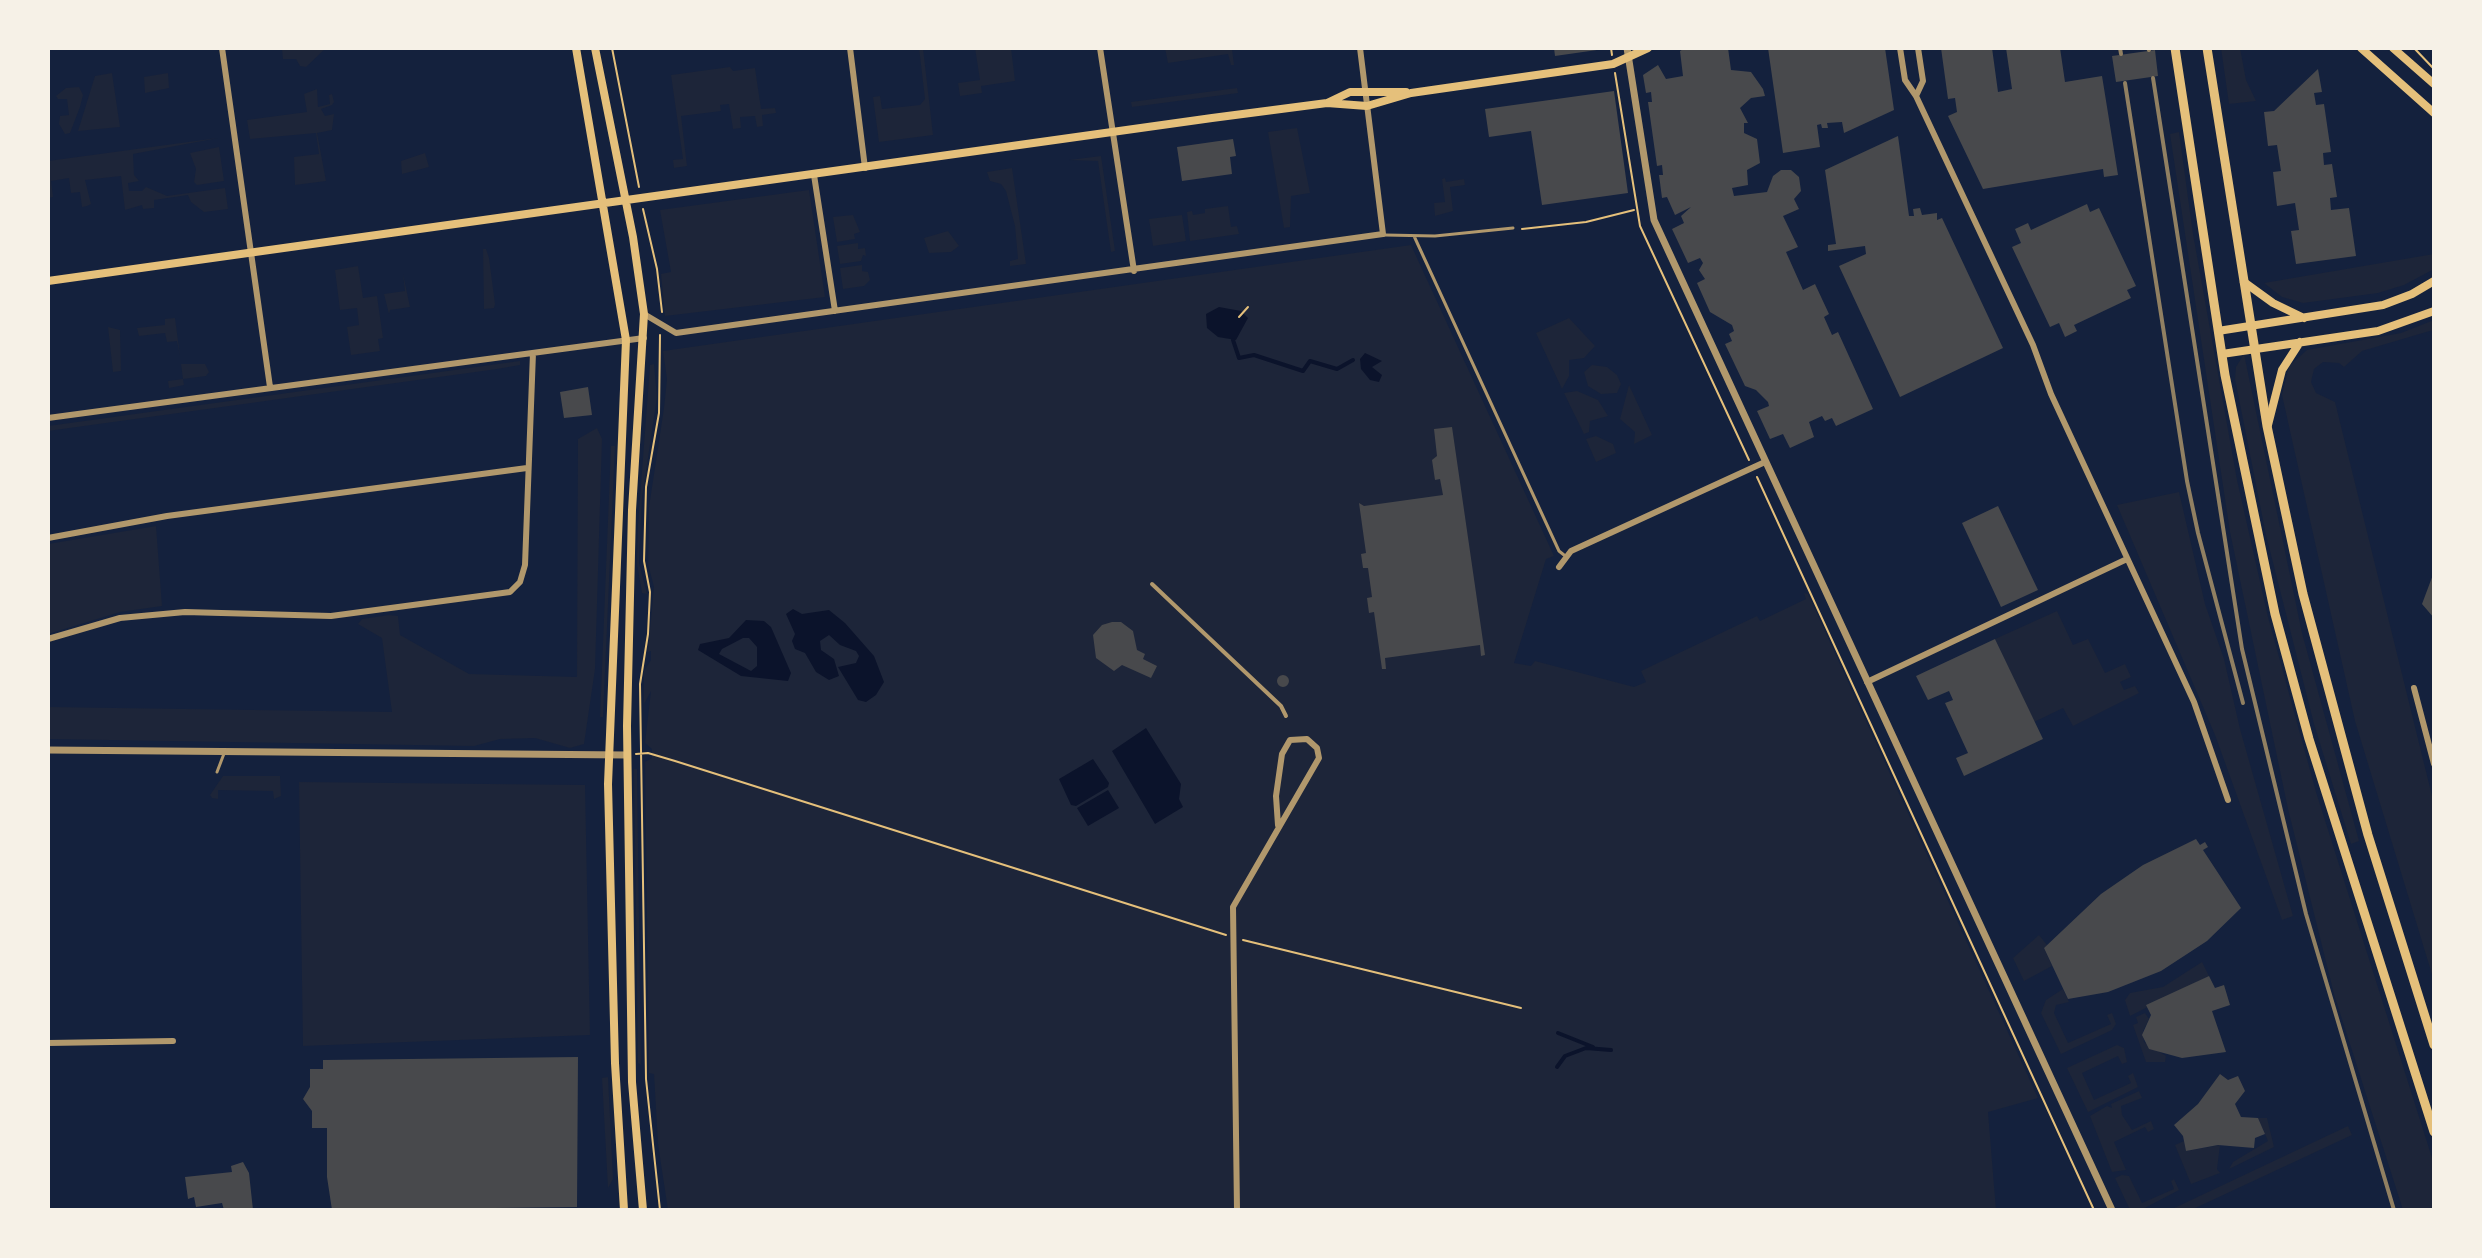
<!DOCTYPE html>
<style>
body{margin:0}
#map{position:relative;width:2482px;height:1258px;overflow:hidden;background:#14213d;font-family:Georgia,serif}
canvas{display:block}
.frame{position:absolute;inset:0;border:50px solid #f6f1e7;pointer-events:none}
</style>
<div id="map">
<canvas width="2482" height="1258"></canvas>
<div class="frame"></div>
</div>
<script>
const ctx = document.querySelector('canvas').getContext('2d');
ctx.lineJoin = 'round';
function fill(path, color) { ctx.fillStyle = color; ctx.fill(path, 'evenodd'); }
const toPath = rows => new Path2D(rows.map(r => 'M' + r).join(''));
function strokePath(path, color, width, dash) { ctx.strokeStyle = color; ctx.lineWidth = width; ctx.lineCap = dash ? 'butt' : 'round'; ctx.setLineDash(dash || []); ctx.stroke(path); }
const green = toPath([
 [326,48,306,67,300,66,296,59,283,59,282,49],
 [919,48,923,48,933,135,879,142,873,97,880,96,882,109,920,105,925,99],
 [975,48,1011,48,1015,81,981,86,982,93,960,96,958,83,980,80],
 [1165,48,1187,50,1237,48,1232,49,1234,65,1231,65,1228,54,1168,63],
 [2221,48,2240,48,2246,80,2256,101,2229,104],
 [730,67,733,71,755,68,761,109,775,108,776,113,762,115,763,126,757,127,755,116,740,117,741,128,733,129,729,104,720,105,721,111,681,116,687,166,674,168,673,160,683,159,671,75],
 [112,73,120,127,78,131,95,76],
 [168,73,169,88,145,93,144,77],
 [79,87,83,95,80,107,70,133,65,134,59,124,60,116,69,115,67,99,58,99,56,96,66,88],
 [1237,88,1238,93,1132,107,1131,102],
 [317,89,318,107,330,104,329,95,332,94,334,102,332,105,321,109,325,116,334,114,332,130,317,133,326,181,295,185,294,157,319,154,316,133,250,139,247,120,307,112,304,94],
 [1297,128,1310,193,1291,196,1290,227,1284,228,1268,132],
 [2179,132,2193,234,2237,480,2268,617,2316,792,2434,1164,2434,1210,2403,1210,2334,994,2288,809,2230,532,2170,134],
 [218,138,133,154,134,175,139,181,128,183,129,191,142,191,146,187,167,196,225,188,228,209,204,212,191,202,188,195,154,200,154,208,143,209,142,205,125,210,121,176,85,180,91,204,87,206,82,207,80,192,71,193,69,178,51,181,53,197,48,198,48,161],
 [219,147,224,181,197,185,194,182,196,169,190,153],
 [425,153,429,167,402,174,401,161],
 [1101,156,1115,251,1111,252,1098,161,1069,160],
 [1012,168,1026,264,1010,266,1010,261,1018,259,1015,226,1006,191,1001,184,990,181,987,172],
 [1445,178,1446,182,1464,179,1465,185,1450,187,1453,211,1435,216,1434,203,1445,202,1442,179],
 [809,190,825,297,665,316,661,274,671,272,660,210],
 [1228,206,1231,227,1237,226,1239,234,1190,241,1187,212,1192,211,1193,215,1205,213,1205,209],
 [853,215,860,232,854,234,855,239,837,242,833,217],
 [1182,215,1186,241,1153,246,1149,219],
 [948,231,959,246,951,252,929,253,924,238],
 [858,243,858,249,865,248,866,256,863,255,861,261,840,264,837,246],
 [1411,245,1554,556,1546,559,1514,663,1531,666,1535,661,1634,687,1646,682,1641,671,1757,616,1760,621,1806,599,1804,593,1808,594,2038,1098,1988,1112,1996,1210,668,1210,658,1144,654,1074,649,1073,645,762,652,758,652,749,645,743,651,691,644,704,644,671,651,660,651,651,648,652,654,587,648,564,649,507,664,408,667,379,663,351],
 [483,249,486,249,489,258,495,304,494,308,484,309],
 [2434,254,2434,269,2404,285,2378,293,2303,303,2282,297,2264,283],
 [862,265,862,271,868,272,870,280,864,286,843,289,840,268],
 [358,266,363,298,377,296,383,338,378,339,380,351,351,355,347,327,359,325,357,308,340,310,335,270],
 [403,274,410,307,390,310,389,314,384,294,405,291],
 [175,318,180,356,177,341,167,342,165,333,139,336,137,328,165,325,165,319],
 [1569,318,1595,346,1584,358,1569,360,1569,376,1562,389,1536,333],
 [2434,320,2433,330,2362,351,2344,367,2339,363,2323,362,2314,369,2311,382,2316,393,2335,402,2434,804,2434,981,2355,721,2282,395,2289,366,2307,350,2401,333],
 [108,327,120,330,121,371,113,372],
 [2244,354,2302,633,2359,841,2351,844,2314,724,2266,535,2235,379,2236,367],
 [520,361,520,365,497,369,48,431,48,426],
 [181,364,205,364,209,372,206,376,183,379,184,385,169,388,168,381,183,379],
 [654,364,657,397,642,498,639,563,647,594,642,593,637,564,638,524,650,365],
 [1592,365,1607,367,1617,375,1621,384,1617,393,1601,394,1588,386,1584,372],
 [1629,385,1652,435,1634,444,1635,432,1620,419],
 [1577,391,1598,400,1608,416,1590,421,1589,432,1584,434,1564,393],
 [597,428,602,439,595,669,584,744,570,748,535,738,500,739,474,746,48,739,48,707,392,712,382,638,358,624,362,619,389,615,398,616,400,635,469,674,577,677,578,439],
 [1596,436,1613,444,1616,453,1596,462,1586,439],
 [611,446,615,446,603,717,600,717],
 [2179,492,2205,604,2224,659,2240,729,2293,916,2282,920,2215,735,2117,505],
 [156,526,162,606,120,612,48,634,48,544],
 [2057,611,2073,645,2088,639,2105,673,2125,664,2131,677,2120,682,2124,690,2135,686,2139,693,2073,726,2063,708,2034,722,1995,639],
 [634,769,637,769,641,1065,638,1063],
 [223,776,280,776,281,796,274,799,273,791,218,790,218,799,212,798,210,795],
 [299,782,585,785,590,1035,303,1046],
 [2039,935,2047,945,2044,948,2052,966,2024,981,2013,958],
 [2202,962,2209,976,2130,1016,2125,1000,2130,993,2163,987],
 [2063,989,2069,1002,2056,1005,2054,1013,2068,1043,2111,1024,2107,1015,2112,1013,2116,1024,2112,1030,2061,1054,2041,1013,2046,1000],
 [2145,1013,2149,1019,2143,1031,2144,1042,2166,1056,2165,1062,2146,1062,2133,1025,2138,1023,2136,1017],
 [2117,1045,2124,1048,2127,1062,2122,1064,2118,1056,2082,1073,2094,1100,2131,1083,2128,1076,2133,1073,2138,1087,2088,1112,2067,1068],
 [608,1077,613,1179,608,1188,602,1078],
 [2139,1091,2142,1098,2121,1106,2122,1115,2132,1130,2151,1121,2154,1129,2148,1132,2145,1127,2114,1142,2126,1170,2112,1172,2090,1116,2107,1106,2112,1108,2111,1104],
 [2258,1118,2267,1118,2274,1147,2229,1169,2233,1162,2268,1141],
 [2348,1126,2352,1135,2191,1210,2170,1210],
 [2184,1141,2186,1151,2220,1145,2217,1169,2220,1173,2191,1184,2175,1145],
 [2122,1175,2129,1176,2142,1203,2174,1189,2171,1181,2174,1179,2179,1190,2141,1210,2130,1210,2115,1178]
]);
const water = toPath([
 [1219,307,1241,311,1248,318,1236,340,1218,337,1207,328,1206,314],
 [1365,353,1382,361,1372,367,1382,375,1379,382,1370,380,1361,369,1360,359],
 [793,609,802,614,829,610,845,623,874,656,884,682,876,695,866,702,858,700,838,667,856,663,859,656,856,651,840,645,829,635,820,641,821,650,834,659,839,676,829,680,816,672,805,653,795,649,792,641,795,634,786,614],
 [746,620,764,621,771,627,791,673,788,681,741,676,698,650,700,644,729,638],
 [743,638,749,638,757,647,757,666,751,671,719,654,722,649],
 [1146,728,1181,784,1179,799,1183,807,1155,824,1112,751],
 [1093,759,1109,783,1108,787,1076,806,1071,805,1059,779],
 [1108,790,1119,808,1088,826,1077,808]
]);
const stream = toPath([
 [1233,340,1239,358,1254,355,1303,371,1310,361,1337,369,1353,360],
 [1558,1033,1593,1047],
 [1557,1067,1565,1056,1586,1048,1611,1050]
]);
const building = toPath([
 [1554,48,1597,48,1597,50,1555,56],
 [1685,48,1728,48,1731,70,1751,72,1763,89,1765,96,1751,98,1740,108,1748,123,1744,123,1744,133,1757,139,1760,163,1747,170,1748,185,1732,188,1734,196,1767,192,1773,176,1781,170,1791,170,1799,177,1801,191,1794,199,1799,209,1783,216,1798,247,1786,252,1803,290,1815,284,1829,314,1824,317,1832,335,1838,332,1873,409,1836,426,1832,418,1825,421,1822,416,1809,422,1814,437,1790,448,1783,434,1770,439,1757,411,1769,406,1768,402,1756,390,1745,386,1725,344,1732,341,1729,334,1734,331,1732,325,1710,312,1697,283,1705,279,1699,270,1703,263,1700,258,1688,263,1672,229,1684,223,1681,216,1691,207,1675,215,1667,197,1662,198,1659,175,1663,175,1662,165,1657,166,1648,102,1652,102,1651,92,1646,93,1643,75,1658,65,1666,79,1683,76,1680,51],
 [1768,48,1885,48,1894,110,1844,133,1842,122,1827,123,1828,128,1822,128,1821,124,1817,125,1820,147,1783,153],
 [1941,48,1992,48,1998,92,2012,89,2006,48,2060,48,2065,82,2102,76,2118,175,2104,177,2103,169,1983,189,1948,116,1957,112,1955,98,1948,99],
 [2155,50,2158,76,2116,82,2112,56],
 [2318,69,2322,92,2314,93,2316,105,2324,104,2331,152,2323,153,2324,165,2332,164,2337,197,2330,198,2331,210,2349,208,2356,256,2296,264,2291,231,2299,230,2295,203,2277,206,2273,172,2281,171,2277,145,2268,146,2264,112,2274,111],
 [1614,91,1628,193,1542,205,1531,131,1489,137,1485,109],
 [1898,136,1909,216,1914,216,1913,209,1920,208,1922,215,1937,213,1937,220,1942,218,2003,348,1900,397,1839,266,1866,254,1865,246,1828,251,1828,245,1836,244,1825,170],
 [1233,139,1236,156,1230,157,1232,174,1182,181,1177,147],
 [2087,204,2090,212,2099,208,2136,286,2127,290,2131,298,2074,325,2077,331,2065,337,2059,323,2050,327,2012,247,2021,243,2015,229,2028,223,2031,230],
 [588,387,592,415,564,418,560,392],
 [1452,427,1485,655,1481,656,1480,645,1385,658,1386,669,1382,669,1374,612,1369,613,1367,598,1372,597,1368,568,1363,568,1361,554,1366,553,1359,503,1364,506,1443,495,1440,479,1435,480,1432,460,1437,456,1434,429],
 [1998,506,2038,590,2001,607,1962,523],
 [2434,572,2434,618,2422,604],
 [1112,622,1121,622,1133,631,1137,650,1145,654,1143,659,1157,666,1151,678,1122,665,1114,671,1096,658,1093,635,1102,625],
 [1995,639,2043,739,1964,776,1956,758,1968,753,1945,703,1953,700,1949,691,1928,700,1916,676],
 '1277 681a6 6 0 1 1 12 0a6 6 0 1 1-12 0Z',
 [2196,839,2200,845,2205,842,2208,847,2203,850,2241,908,2207,941,2161,971,2108,992,2068,999,2044,948,2101,894,2143,865],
 [2209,976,2215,988,2224,985,2230,1005,2212,1011,2226,1052,2182,1058,2149,1049,2142,1035,2151,1015,2146,1005],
 [578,1057,577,1207,332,1210,327,1177,327,1128,312,1128,312,1111,303,1099,310,1087,310,1069,323,1069,323,1060],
 [2220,1074,2228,1080,2238,1076,2245,1091,2235,1104,2241,1117,2258,1118,2265,1134,2255,1138,2254,1148,2218,1145,2186,1151,2183,1136,2174,1125,2198,1104],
 [243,1162,249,1173,253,1210,224,1210,222,1203,196,1207,194,1197,188,1199,185,1177,232,1172,231,1166]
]);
const path = toPath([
 [612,48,639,187],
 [1611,48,1612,55],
 [2414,48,2434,69],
 [1615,73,1640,226,1749,460],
 [643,209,657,269,662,312],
 [1522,229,1586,222,1634,210],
 [1239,317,1248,307],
 [1757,477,2094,1210],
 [636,754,648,753,675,761,1226,935],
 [1243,940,1521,1008],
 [660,1210,646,1079,640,684,648,634,650,592,644,561,646,487,659,413,660,335]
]);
const service = toPath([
 [1385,235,1435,236,1513,228],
 [1414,236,1559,551,1564,555],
 [217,772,225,751]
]);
const pedestrian = toPath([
 [1152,584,1281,706,1286,716]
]);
const minor = toPath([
 [222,48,270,387],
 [850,48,865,168],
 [1100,48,1134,271],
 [1900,48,1905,80,1916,96,2033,345,2051,394,2194,702,2228,800],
 [1916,96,1923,81,1918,48],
 [814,175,835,311],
 [644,314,676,333,1383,234,1360,48],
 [48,418,644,338],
 [48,538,167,516,527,468],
 [1559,567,1571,551,1765,462],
 [48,639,120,618,185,612,331,616,510,592,520,582,525,565,533,353],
 [1867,682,2127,559],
 [2414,688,2434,764],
 [48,1043,173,1041],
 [1237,1210,1233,907,1319,758,1317,748,1307,739,1290,740,1282,754,1276,796,1278,825]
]);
const tertiary = toPath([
 [1627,48,1654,220,2112,1210],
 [48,750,627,755]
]);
const secondary = toPath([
 [576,48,626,340,608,784,615,1063,624,1210],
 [595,48,633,237,644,314,632,510,627,726,632,1082,643,1210],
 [2361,48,2434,113],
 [2393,48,2434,84],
 [1327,103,1350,92,1406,92],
 [48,281,1212,118,1327,103,1367,106,1411,93,1613,64,1648,48],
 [2244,282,2273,303,2304,318],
 [2218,331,2383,305,2412,294,2434,281],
 [2222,354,2378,331,2434,311],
 [2268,425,2282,370,2300,342]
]);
const trunk = toPath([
 [2175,48,2225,375,2275,614,2309,739,2434,1132],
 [2207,48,2267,426,2303,594,2368,835,2434,1045]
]);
const rail = toPath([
 [2120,48,2121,54],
 [2148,48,2149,50],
 [2153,78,2242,649,2306,914,2394,1210],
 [2125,83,2187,481,2198,533,2243,703]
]);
fill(green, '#1d2539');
fill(water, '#0b132b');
strokePath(stream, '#0b132b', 4);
fill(building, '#48494c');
strokePath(path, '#e5c07b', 2);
strokePath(service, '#b1986c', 3);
strokePath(pedestrian, '#b1986c', 4);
strokePath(minor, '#b1986c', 6);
strokePath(tertiary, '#b1986c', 7);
strokePath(secondary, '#e5c07b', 8);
strokePath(trunk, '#e5c07b', 9);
strokePath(rail, '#918062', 4);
</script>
